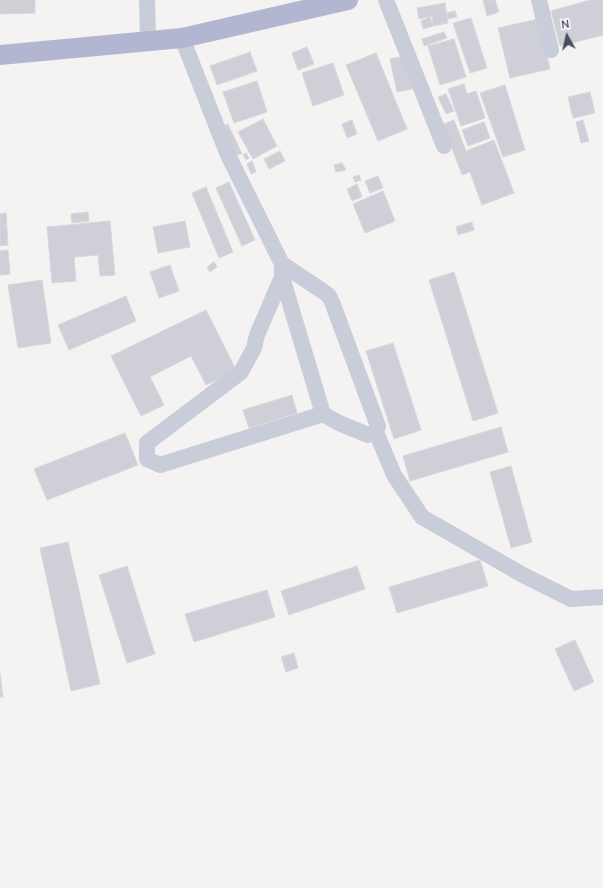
<!DOCTYPE html>
<style>
body{margin:0}
#map{position:relative;width:603px;height:888px;overflow:hidden;background:#f4f3f2;font-family:Manrope,sans-serif}
canvas{display:block}
.north{position:absolute;left:547px;top:16px;width:40px;height:40px;-webkit-text-stroke:3px #fff;paint-order:stroke;rotate:352deg;font-size:11px;font-weight:700;line-height:16px;text-align:center;color:#494d60}
.north::after{content:'';display:block;margin:auto;width:14px;height:18px;background:#494d60;clip-path:polygon(50% 0,100% 100%,50% 72%,0 100%)}
</style>
<div id="map">
<canvas width="603" height="888"></canvas>
<div class="north">N</div>
</div>
<script>
const ctx = document.querySelector('canvas').getContext('2d');
ctx.lineJoin = 'round';
function fill(path, color) { ctx.fillStyle = color; ctx.fill(path, 'evenodd'); }
const toPath = rows => new Path2D(rows.map(r => 'M' + r).join(''));
function strokePath(path, color, width, dash) { ctx.strokeStyle = color; ctx.lineWidth = width; ctx.lineCap = dash ? 'butt' : 'round'; ctx.setLineDash(dash || []); ctx.stroke(path); }
const building = toPath([
 [0,0,35,0,35,13,0,14,0,0],
 [483,0,495,0,499,12,487,16,483,0],
 [590,0,603,0,603,35,560,46,551,11,590,0],
 [445,3,448,23,433,26,432,16,419,19,417,8,445,3],
 [455,11,457,17,448,19,447,13,455,11],
 [430,17,433,26,423,29,421,21,430,17],
 [471,18,487,68,470,73,453,23,471,18],
 [538,19,550,69,510,78,498,28,538,19],
 [444,32,447,38,424,46,422,39,444,32],
 [454,39,466,77,440,85,428,46,454,39],
 [307,47,314,64,298,70,292,53,307,47],
 [250,52,257,71,217,85,210,66,250,52],
 [376,53,407,129,378,141,346,65,376,53],
 [405,56,412,89,397,92,390,59,405,56],
 [333,63,344,95,313,106,302,73,333,63],
 [257,81,267,112,234,123,223,92,257,81],
 [464,84,467,94,476,91,485,118,461,126,448,89,464,84],
 [505,85,525,150,503,157,480,93,505,85],
 [590,92,595,113,573,118,568,97,590,92],
 [446,94,454,111,446,114,438,97,446,94],
 [263,119,277,146,253,159,238,132,263,119],
 [352,120,357,134,347,138,342,124,352,120],
 [454,120,466,151,494,140,514,193,482,205,470,172,462,175,443,124,454,120],
 [583,120,589,141,581,143,576,122,583,120],
 [484,122,490,138,468,146,462,130,484,122],
 [228,124,242,154,235,155,222,127,228,124],
 [280,151,285,161,269,169,264,159,280,151],
 [246,153,249,158,246,160,243,155,246,153],
 [252,161,256,172,251,174,247,164,252,161],
 [342,163,346,170,336,172,334,165,342,163],
 [359,175,361,180,355,182,353,177,359,175],
 [378,176,383,188,370,193,365,181,378,176],
 [229,182,255,240,242,246,216,188,229,182],
 [357,184,362,197,352,201,347,189,357,184],
 [206,187,233,252,219,258,192,193,206,187],
 [383,191,395,221,365,233,353,204,383,191],
 [88,212,89,221,72,223,71,214,88,212],
 [6,213,8,245,0,246,0,214,6,213],
 [110,221,115,275,100,276,98,255,74,257,76,281,52,283,47,227,110,221],
 [185,221,190,247,158,253,153,227,185,221],
 [472,222,474,230,458,235,456,227,472,222],
 [8,250,10,274,0,275,0,251,8,250],
 [214,262,217,267,210,272,207,267,214,262],
 [170,265,179,291,159,298,150,272,170,265],
 [454,272,498,413,473,421,429,280,454,272],
 [42,280,51,343,18,348,8,285,42,280],
 [126,296,136,321,69,350,58,325,126,296],
 [206,310,236,370,206,385,191,356,150,377,164,405,141,416,111,356,206,310],
 [393,343,421,430,394,439,366,351,393,343],
 [292,395,297,413,249,428,243,410,292,395],
 [501,427,508,452,410,481,403,456,501,427],
 [125,433,138,465,47,500,34,469,125,433],
 [511,466,532,542,511,548,490,472,511,466],
 [68,542,100,684,71,691,40,548,68,542],
 [480,560,488,586,397,613,389,587,480,560],
 [127,566,155,654,127,663,99,575,127,566],
 [357,566,365,589,289,615,281,591,357,566],
 [267,590,275,617,194,642,185,614,267,590],
 [575,640,594,682,574,691,555,649,575,640],
 [294,653,298,668,286,672,281,657,294,653],
 [0,674,3,697,0,697,0,674]
]);
const minor = toPath([
 [147,0,148,41],
 [386,0,444,146],
 [539,0,551,50],
 [182,38,228,155,282,264,282,277,257,335,254,348,241,372,147,443,147,459,160,465,323,414],
 [282,264,324,292,329,296,332,302,378,426,376,432,368,435,339,423,323,414,282,277],
 [376,432,394,475,422,517,523,575,571,599,603,597]
]);
const major = toPath([
 [0,55,182,38,348,0]
]);
fill(building, '#cfd0d7');
strokePath(building, '#d7d6dd', 1);
strokePath(minor, '#c9ccd9', 16);
strokePath(major, '#b2b6d0', 20);
</script>
